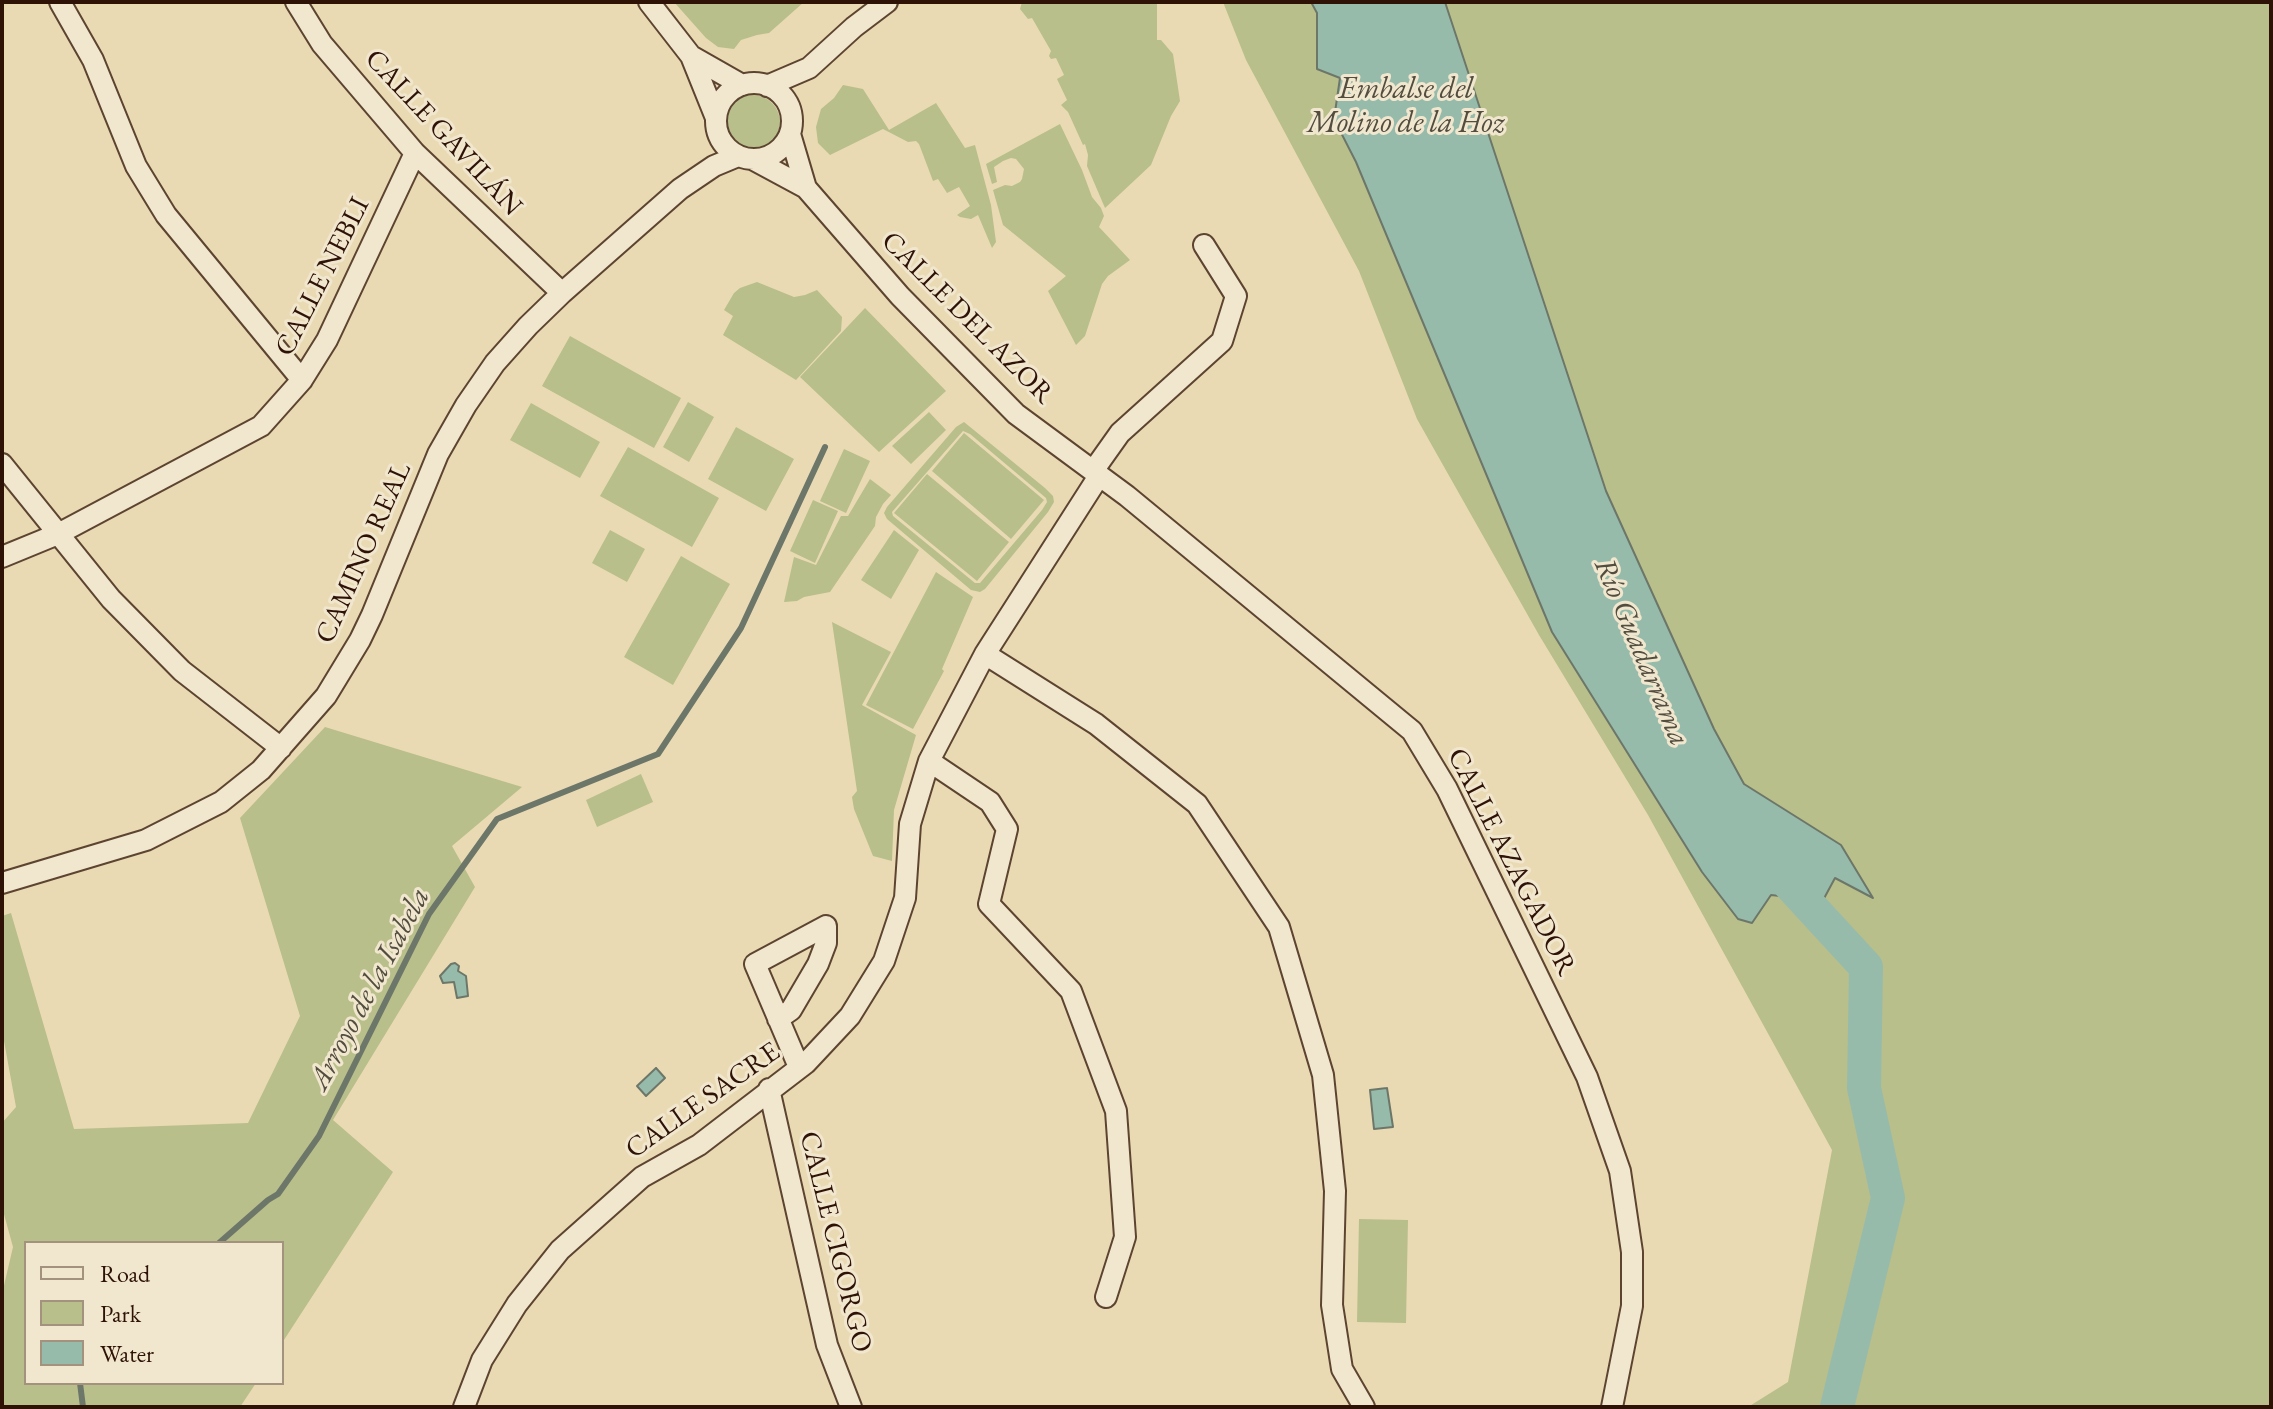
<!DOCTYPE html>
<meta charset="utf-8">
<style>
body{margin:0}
#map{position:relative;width:2273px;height:1409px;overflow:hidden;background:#e9dab3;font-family:"EB Garamond",serif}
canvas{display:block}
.frame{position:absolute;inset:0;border:4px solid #2e1206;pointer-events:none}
.legend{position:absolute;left:24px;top:1241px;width:260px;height:144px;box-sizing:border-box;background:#f1e7ce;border:2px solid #a3927e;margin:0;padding:10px 14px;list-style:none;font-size:24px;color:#2e1206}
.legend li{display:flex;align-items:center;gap:16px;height:40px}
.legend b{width:40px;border:2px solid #a3927e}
</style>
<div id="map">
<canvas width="2273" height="1409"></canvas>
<div class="frame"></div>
<ul class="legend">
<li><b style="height:10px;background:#f1e7ce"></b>Road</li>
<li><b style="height:22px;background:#b8bf8b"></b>Park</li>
<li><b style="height:22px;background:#97bbab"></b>Water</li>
</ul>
</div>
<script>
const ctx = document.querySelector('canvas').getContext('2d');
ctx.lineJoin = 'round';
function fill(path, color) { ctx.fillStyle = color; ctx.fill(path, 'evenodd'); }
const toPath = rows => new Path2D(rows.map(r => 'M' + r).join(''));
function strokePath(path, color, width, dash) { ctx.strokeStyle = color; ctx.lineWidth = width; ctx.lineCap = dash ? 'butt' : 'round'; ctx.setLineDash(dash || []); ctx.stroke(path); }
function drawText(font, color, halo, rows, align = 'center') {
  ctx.font = font + ' "EB Garamond",serif'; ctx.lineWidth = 6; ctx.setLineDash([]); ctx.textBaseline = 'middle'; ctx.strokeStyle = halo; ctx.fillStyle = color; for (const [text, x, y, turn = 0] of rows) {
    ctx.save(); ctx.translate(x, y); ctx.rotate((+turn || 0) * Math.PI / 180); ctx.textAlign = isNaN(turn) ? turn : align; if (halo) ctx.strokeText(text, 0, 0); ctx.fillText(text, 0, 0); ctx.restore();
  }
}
const green = toPath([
 [674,2,804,2,769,33,757,35,741,40,734,49,718,47,706,38],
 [1022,2,1157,2,1157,40,1161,40,1173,54,1180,101,1171,116,1151,165,1105,208,1087,166,1088,155,1085,144,1083,145,1068,112,1061,105,1067,100,1057,79,1064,75,1056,58,1051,59,1049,56,1051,51,1032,18,1028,19,1020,9],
 [1223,2,2271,2,2271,1407,1748,1407,1788,1382,1832,1150,1648,815,1539,635,1417,419,1359,271,1246,60],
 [843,85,863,89,889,130,936,103,965,148,975,145,991,205,996,242,992,248,978,215,971,219,960,217,957,215,970,206,959,187,947,193,938,179,933,181,919,144,916,141,908,142,883,129,830,155,818,143,816,127,821,109,834,98],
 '726 122a27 27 0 1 1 54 0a27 27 0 1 1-54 0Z',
 [1060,124,1082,170,1092,197,1101,208,1104,216,1099,227,1130,260,1108,276,1102,284,1085,336,1076,345,1048,291,1066,276,1003,225,993,190,1005,185,1012,186,1020,182,1022,179,1024,169,1016,159,1011,158,1003,161,994,167,997,182,992,184,986,164],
 [757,282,794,297,805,295,817,290,842,317,841,331,796,380,723,335,733,316,724,310,734,293,740,288],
 [865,308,946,391,879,452,800,377],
 [570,336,681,398,654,448,542,386],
 [688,402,714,417,689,462,663,447],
 [531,403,600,442,580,478,510,440],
 [929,412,946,430,911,464,892,446],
 [964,422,1045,488,1053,496,1054,502,1048,512,985,589,980,592,971,590,887,519,884,513,887,507,956,427],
 [963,431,970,434,1046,498,1047,502,1042,510,980,583,975,583,893,516,892,512],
 [736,427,794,459,766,511,708,479],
 [964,433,1044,500,1011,539,932,471],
 [628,447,719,498,692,547,600,496],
 [844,449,870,461,846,513,820,501],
 [927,474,1009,542,977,581,894,513],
 [870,479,891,495,883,504,876,517,875,526,830,592,804,597,797,601,784,602,794,557,816,565,841,516,848,516],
 [813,500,838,511,815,563,790,551],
 [610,530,645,549,627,582,592,563],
 [894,530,919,550,891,599,861,580],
 [681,556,730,584,673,685,624,657],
 [936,572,973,597,942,669,944,671,913,729,866,705],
 [832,622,891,652,862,705,916,735,894,810,892,861,873,856,854,809,852,797,857,791],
 [325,727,522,787,452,846,475,887,333,1120,393,1172,282,1343,282,1243,26,1243,26,1383,256,1383,240,1407,2,1407,2,1294,13,1247,2,1207,2,1123,16,1107,2,1030,2,916,11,913,74,1129,248,1123,300,1016,240,818],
 [641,774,653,802,597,827,586,800],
 [1359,1219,1408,1220,1406,1323,1357,1322]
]);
const water = toPath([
 [1311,2,1445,2,1606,491,1714,729,1744,784,1841,845,1873,898,1835,878,1821,904,1807,899,1771,895,1752,923,1738,919,1702,872,1552,632,1356,162,1334,119,1340,78,1317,69,1317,13,1311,2],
 [455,963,459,966,458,971,466,976,468,996,457,998,454,982,443,983,440,976,451,964,455,963],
 [656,1068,665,1078,646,1096,637,1086,656,1068],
 [1387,1088,1393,1127,1374,1129,1370,1090,1387,1088]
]);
const stream = toPath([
 [219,1243,268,1200,278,1194,319,1136,429,914,497,819,658,754,741,628,825,447],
 [80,1383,83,1407]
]);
const river = toPath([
 [1772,865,1866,967,1864,1088,1888,1198,1837,1407]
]);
const minor = toPath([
 [60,2,93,60,136,166,166,215,302,380],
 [296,2,322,44,415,153,562,293],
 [649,2,691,56,716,118],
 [691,56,742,85],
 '716 121a38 38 0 1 1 76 0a38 38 0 1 1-76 0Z',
 [767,86,809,68,854,27,887,2],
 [790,134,806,188],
 [754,160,806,188,900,296,1016,414,1127,496,1412,731,1447,789,1587,1077,1620,1171,1632,1252,1632,1306,1612,1407],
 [2,464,111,599,182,671,281,748],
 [1093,471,1120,433,1222,341,1236,296,1204,245],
 [2,557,58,534,261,426,302,380,327,340,415,153],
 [985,654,1096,724,1197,804,1279,927,1323,1075,1335,1191,1332,1305,1342,1369,1364,1407],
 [929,761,990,802,1007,829,989,904,1071,991,1116,1111,1125,1237,1106,1297],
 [2,883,146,840,221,802,261,770,326,696,360,640,372,615,438,454,466,405,495,363,528,326,562,293,680,189,714,166,738,156],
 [778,1019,791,1010,818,964,826,943,826,926,755,964,799,1067],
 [769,1089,827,1345,851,1407],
 [464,1407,482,1360,517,1304,560,1250,642,1177,699,1145,806,1063,850,1016,884,961,905,898,910,824,929,761,985,654,1099,476]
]);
const streetNames = [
 ["CALLE GAVILÁN",443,133,47],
 ["CALLE NEBLI",323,277,-63],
 ["CALLE DEL AZOR",967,318,45],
 ["CAMINO REAL",364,553,-66],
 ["CALLE AZAGADOR",1511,862,63],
 ["CALLE SACRE",703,1101,-35],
 ["CALLE CIGORGO",835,1242,76]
];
const waterNames = [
 ["Embalse del",1406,90],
 ["Molino de la Hoz",1406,124],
 ["Río Guadarrama",1641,652,67],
 ["Arroyo de la Isabela",370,989,-62]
];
fill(green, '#b8bf8b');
fill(water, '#97bbab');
strokePath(water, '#6d7769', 2);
strokePath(stream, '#6d7769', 6);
strokePath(river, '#97bbab', 34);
strokePath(minor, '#5d4431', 24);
strokePath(minor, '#f1e7ce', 20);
drawText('28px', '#2e1206', '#f1e7ce', streetNames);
drawText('italic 30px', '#534d40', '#f1e7ce', waterNames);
</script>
